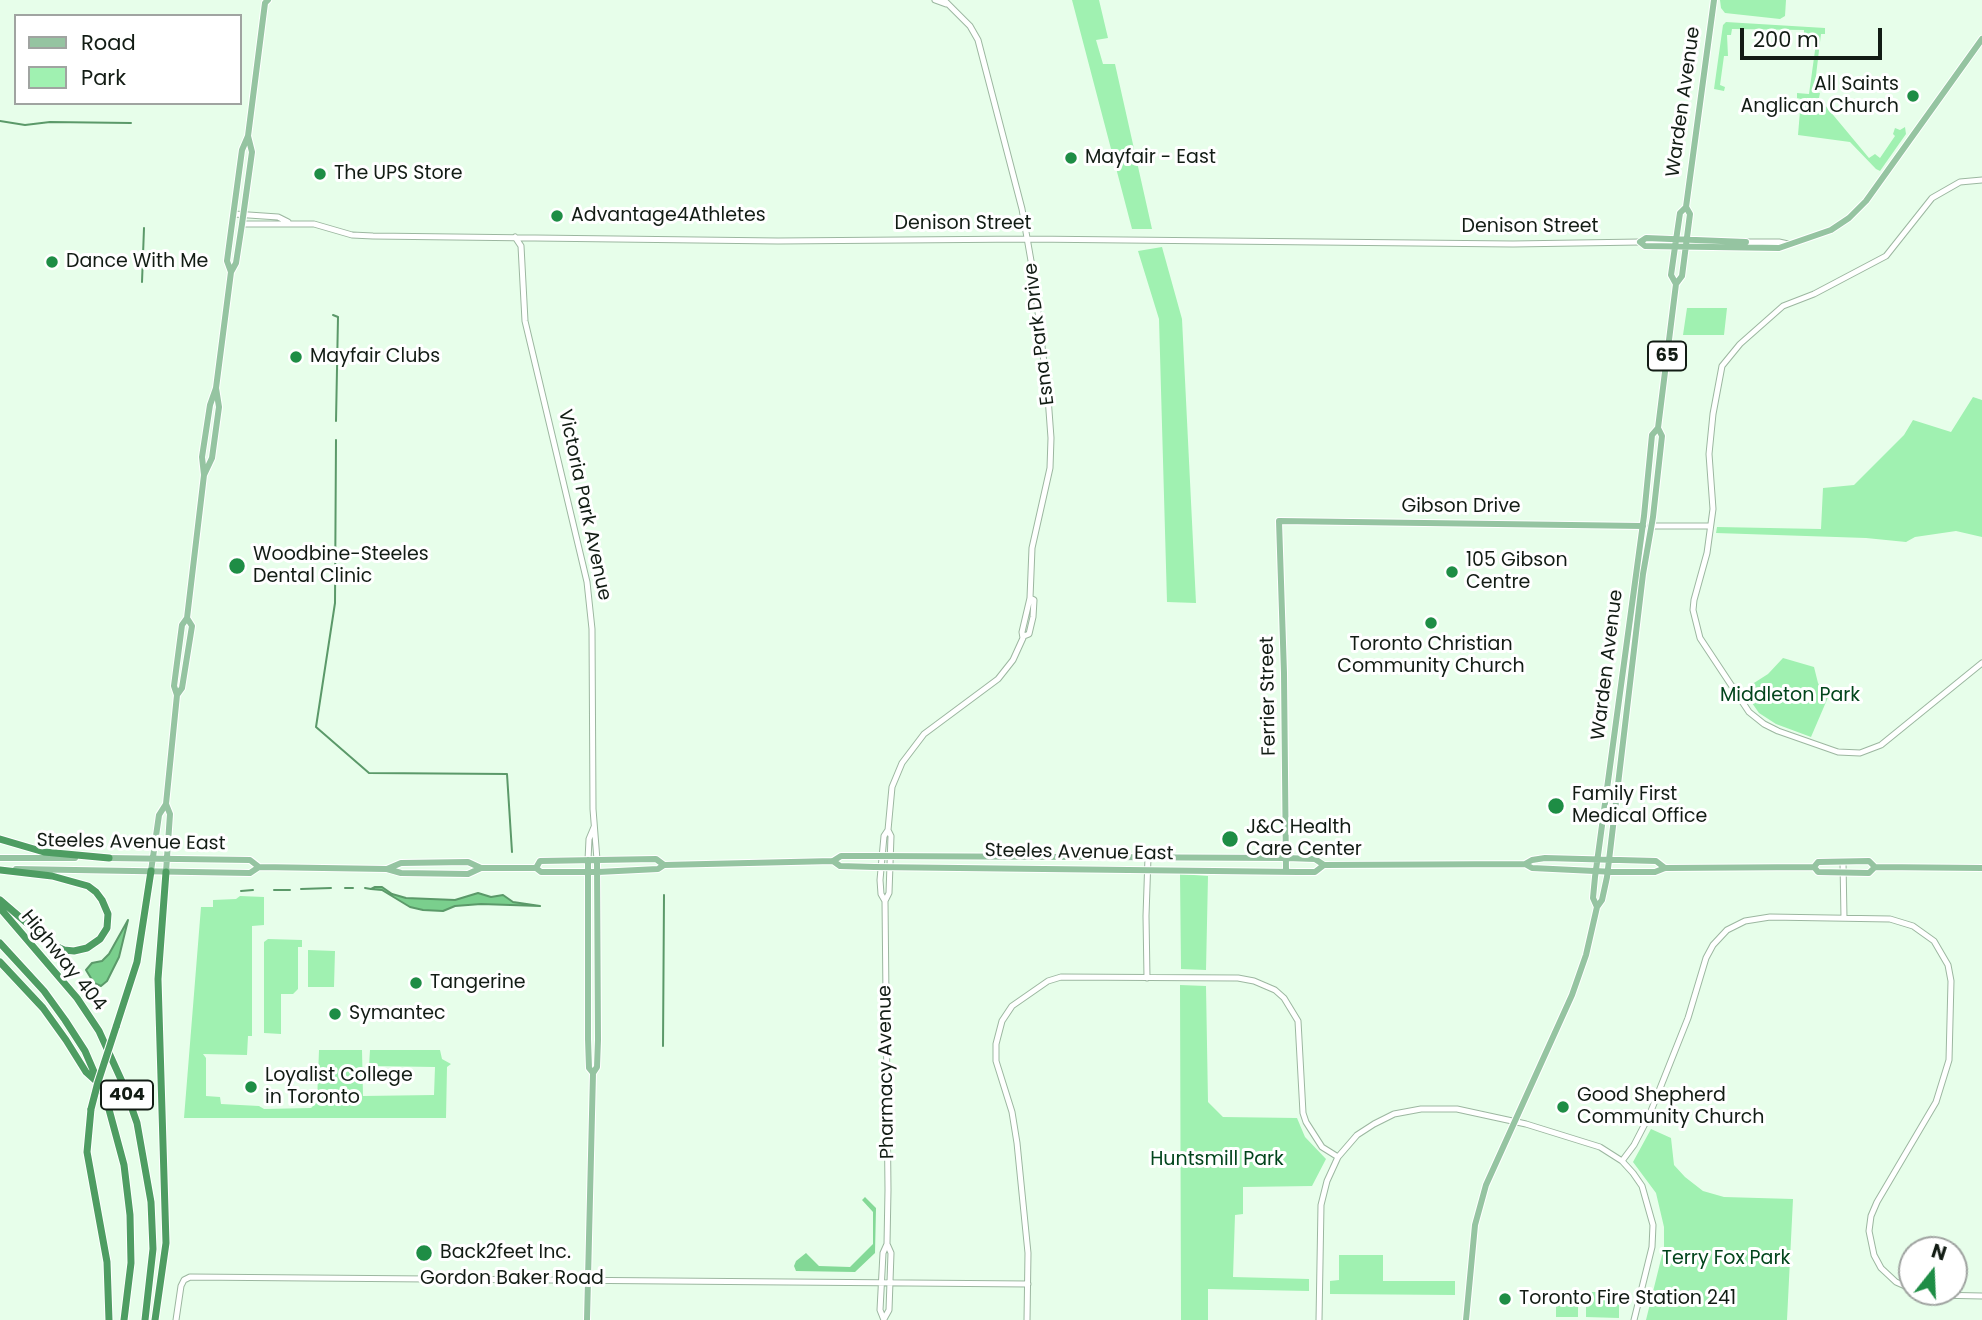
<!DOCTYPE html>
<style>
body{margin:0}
#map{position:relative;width:1982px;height:1320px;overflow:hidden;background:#e7feea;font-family:Poppins,sans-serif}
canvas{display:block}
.legend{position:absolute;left:14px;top:14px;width:228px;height:91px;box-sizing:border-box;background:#fff;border:2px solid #a0a4a1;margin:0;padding:9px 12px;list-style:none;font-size:21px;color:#121c14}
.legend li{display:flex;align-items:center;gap:14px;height:35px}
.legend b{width:35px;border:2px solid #a0a4a1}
.north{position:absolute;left:1898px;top:1236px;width:70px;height:70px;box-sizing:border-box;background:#fff;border:2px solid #a0a4a1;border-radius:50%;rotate:18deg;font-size:19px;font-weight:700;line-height:28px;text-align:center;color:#121c14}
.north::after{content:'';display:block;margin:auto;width:24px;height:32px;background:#1e8d45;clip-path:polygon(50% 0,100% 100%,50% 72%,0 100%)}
.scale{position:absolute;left:1740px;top:28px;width:142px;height:32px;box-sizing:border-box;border:4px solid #121c14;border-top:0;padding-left:9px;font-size:21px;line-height:24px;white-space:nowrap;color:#121c14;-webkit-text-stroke:5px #fff;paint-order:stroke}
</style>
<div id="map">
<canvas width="1982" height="1320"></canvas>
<ul class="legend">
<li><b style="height:9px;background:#95c4a1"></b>Road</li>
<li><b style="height:19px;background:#a0f1b1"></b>Park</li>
</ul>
<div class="north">N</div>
<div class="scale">200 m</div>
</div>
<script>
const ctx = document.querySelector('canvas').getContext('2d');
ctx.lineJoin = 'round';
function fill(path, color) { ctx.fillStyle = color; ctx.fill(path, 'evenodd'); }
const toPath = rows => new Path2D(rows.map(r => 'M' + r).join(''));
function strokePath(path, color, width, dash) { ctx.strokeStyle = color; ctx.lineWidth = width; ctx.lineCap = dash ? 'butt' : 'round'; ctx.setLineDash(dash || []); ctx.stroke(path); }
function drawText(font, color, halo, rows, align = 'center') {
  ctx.font = font + ' Poppins,sans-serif'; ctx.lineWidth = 6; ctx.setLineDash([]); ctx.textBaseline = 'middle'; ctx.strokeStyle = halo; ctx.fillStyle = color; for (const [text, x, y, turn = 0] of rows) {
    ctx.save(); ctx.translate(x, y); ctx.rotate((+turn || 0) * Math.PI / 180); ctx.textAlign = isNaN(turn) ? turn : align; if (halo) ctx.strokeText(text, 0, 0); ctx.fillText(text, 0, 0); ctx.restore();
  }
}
const green = toPath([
 [1072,0,1099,0,1108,38,1096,40,1103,64,1115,64,1152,229,1132,229],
 [1720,0,1786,0,1785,16,1780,19,1725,13,1721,8],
 [1726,22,1825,28,1825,34,1821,34,1814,92,1820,93,1819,98,1869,158,1875,154,1880,158,1895,136,1893,134,1895,128,1900,130,1905,127,1906,134,1880,171,1876,169,1850,142,1798,135,1801,99,1797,98,1797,93,1809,94,1817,36,1804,35,1804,30,1732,29,1731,35,1727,35,1728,56,1724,56,1720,85,1725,87,1724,91,1714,89,1723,25],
 [1162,247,1182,319,1196,603,1167,602,1159,319,1138,251],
 [1687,308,1727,308,1724,335,1683,335],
 [1973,397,1982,400,1982,537,1956,531,1915,537,1906,542,1866,538,1716,533,1717,527,1821,529,1823,488,1854,485,1904,435,1913,420,1951,432],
 [1783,658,1814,667,1818,683,1822,690,1829,695,1811,737,1776,724,1759,713,1743,690,1768,674],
 [1180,874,1208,876,1206,970,1181,969],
 [240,896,264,897,264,925,252,926,252,1036,248,1036,247,1055,203,1054,206,1058,206,1096,220,1097,221,1104,259,1106,264,1109,311,1108,317,1102,319,1050,362,1050,363,1096,434,1095,435,1067,369,1066,370,1050,440,1050,442,1059,451,1064,447,1067,446,1118,184,1118,201,907,213,907,213,900,236,899],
 [268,939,302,940,302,947,298,947,298,989,293,994,281,994,281,1034,264,1033,264,942],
 [308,950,335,951,334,987,308,987],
 [1180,985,1206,986,1208,1102,1223,1117,1297,1118,1305,1137,1326,1159,1312,1186,1243,1187,1243,1214,1235,1215,1233,1277,1309,1279,1309,1291,1208,1289,1208,1320,1181,1320],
 [1651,1129,1671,1138,1674,1165,1685,1177,1703,1191,1724,1197,1793,1199,1787,1320,1646,1320,1664,1247,1664,1227,1656,1193,1633,1162],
 [1339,1255,1383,1255,1383,1281,1455,1281,1455,1295,1330,1294,1330,1281,1339,1280],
 [1556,1292,1578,1292,1578,1317,1556,1317],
 [1586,1292,1619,1292,1619,1318,1586,1317]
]);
const forest = toPath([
 [865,1197,876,1208,875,1253,855,1272,796,1271,794,1266,796,1261,806,1253,819,1266,850,1267,873,1244,873,1212,862,1200]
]);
const water = toPath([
 [375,887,382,887,392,894,406,898,455,900,478,893,491,897,503,895,513,902,540,906,481,904,455,906,443,911,423,910,410,907,382,890,371,889,375,887],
 [128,920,119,957,107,981,101,986,94,983,86,970,92,963,102,961,109,954,128,920]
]);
const stream = toPath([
 [0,121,25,125,50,122,131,123],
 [142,282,144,228],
 [333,315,338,317,336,421],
 [336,440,335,603,316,727,369,773,507,774,512,852],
 [345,888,353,888],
 [365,888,371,889],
 [301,889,331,888],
 [274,890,290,890],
 [241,891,253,890],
 [663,1046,664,895]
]);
const minor = toPath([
 [935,0,946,4],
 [1982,180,1960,182,1932,198,1886,256,1814,294,1783,306,1740,344,1722,366,1713,414,1709,454,1713,509,1707,553,1694,600,1693,610,1700,638,1749,712,1764,724,1778,731,1838,752,1860,753,1881,745,1982,663],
 [234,214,278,217,288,222],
 [242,224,314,224,352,235,373,236,778,241,1028,239,1513,244,1640,242],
 [515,237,521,246,525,321,587,582,592,629,593,809,597,860],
 [1746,242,1779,242,1788,244],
 [1651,526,1710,526],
 [1024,636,1029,634,1033,617,1034,600,1030,598],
 [588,860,589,839,594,827],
 [1843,862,1844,918],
 [885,901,881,894,880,880,884,836,888,830,892,787,902,763,924,734,998,679,1013,660,1023,638,1022,632,1030,598,1032,548,1050,468,1051,438,1048,397,1034,278,1022,209,978,40,970,26,944,0],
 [1147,978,1146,916,1148,857],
 [1622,1161,1634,1145,1649,1116,1688,1018,1706,958,1713,945,1727,930,1745,921,1770,917,1890,919,1913,926,1934,941,1948,965,1951,981,1949,1060,1936,1102,1877,1202,1871,1216,1869,1231,1874,1255,1881,1268,1896,1282,1912,1289],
 [1920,1292,1934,1295,1982,1296],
 [884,1319,889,1310,891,1253,887,1244],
 [176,1320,181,1286,184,1280,190,1277,1028,1284],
 [884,1320,880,1310,883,1253,887,1244,888,1190,885,901,889,893,891,836,888,830],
 [1027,1320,1028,1253,1017,1143,1012,1112,996,1061,996,1044,1002,1021,1012,1006,1048,981,1061,977,1238,978,1254,981,1275,990,1284,998,1298,1021,1303,1113,1306,1122,1322,1147,1338,1157],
 [1319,1320,1321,1205,1327,1181,1338,1157,1357,1135,1374,1124,1394,1114,1421,1109,1457,1109,1526,1124,1600,1147,1622,1161,1633,1173,1642,1186,1653,1225,1652,1247,1634,1320]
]);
const major = toPath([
 [1640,242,1645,246,1779,248,1831,230,1849,218,1866,201,1982,39],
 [1640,242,1646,238,1746,242],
 [231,272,227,261,231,231,242,150,248,136,265,3,268,0],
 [1676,284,1671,275,1675,247,1680,213,1686,207,1714,0],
 [204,475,212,458,219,407,216,388],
 [177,695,182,688,192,626,187,618],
 [166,804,170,814,166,872],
 [0,858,75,858],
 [107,858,250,860,259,867],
 [588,860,588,1039,589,1068,593,1073],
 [833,861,840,866,874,867,1298,872,1315,872,1324,865],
 [1525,864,1532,860,1545,858,1656,861,1665,868],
 [1814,867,1818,872,1869,873,1875,867],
 [536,868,540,861,597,860,656,859,664,865],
 [16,869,250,873,259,867,387,869,401,873,468,874,481,868,536,868,541,872,598,872,658,869,664,865,833,861,841,856,874,856,1286,858,1315,859,1324,865,1525,864,1532,868,1615,872,1655,872,1665,868,1814,867,1818,862,1869,861,1875,867,1982,868],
 [387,869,401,863,468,862,481,868],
 [151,871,159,815,166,804,177,695,174,686,182,625,187,618,204,475,202,457,210,405,216,388,231,272,236,263,242,224,252,152,248,136],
 [1286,871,1284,673,1279,521,1643,526],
 [1597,907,1593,898,1595,877,1644,516,1652,435,1658,428],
 [587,1320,593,1073,597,1067,598,1040,597,860],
 [1466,1320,1475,1225,1486,1185,1572,995,1586,955,1597,907,1602,900,1607,877,1643,574,1653,517,1662,436,1658,428,1676,284,1682,276,1690,214,1686,207]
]);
const highway = toPath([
 [0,839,44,852,109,858],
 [0,870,52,876,88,886,96,892,102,900,108,914,107,928,100,939,87,948,74,951,64,950,51,944,0,900],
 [0,908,77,998,99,1031,124,1086,137,1123,151,1202,153,1249,145,1320],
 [0,943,44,991,65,1020,85,1051,107,1102,124,1165,130,1215,131,1263,124,1320],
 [0,962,43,1008,66,1040,86,1072,96,1081],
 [116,1027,137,962,151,871],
 [91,1109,87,1152,107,1262,109,1320],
 [155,1320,166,1243,158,979,166,872]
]);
const highwayBridge = toPath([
 [91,1109,98,1082,116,1027]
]);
const markers = [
 [1913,96,7,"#1e8d45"],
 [1071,158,7,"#1e8d45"],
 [320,174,7,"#1e8d45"],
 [557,216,7,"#1e8d45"],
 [52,262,7,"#1e8d45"],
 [296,357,7,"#1e8d45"],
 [237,566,9,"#1e8d45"],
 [1452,572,7,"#1e8d45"],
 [1431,623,7,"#1e8d45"],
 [1556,806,9,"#1e8d45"],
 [1230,839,9,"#1e8d45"],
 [416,983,7,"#1e8d45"],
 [335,1014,7,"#1e8d45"],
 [251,1087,7,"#1e8d45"],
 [1563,1107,7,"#1e8d45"],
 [424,1253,9,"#1e8d45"],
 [1505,1299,7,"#1e8d45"]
];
const shields = [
 [1667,356,38],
 [127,1095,52]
];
const shieldNames = [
 ["65",1667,356],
 ["404",127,1095]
];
const poiNames = [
 ["All Saints",1899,85,"right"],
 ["Anglican Church",1899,107,"right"],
 ["Mayfair - East",1085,158],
 ["The UPS Store",334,174],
 ["Advantage4Athletes",571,216],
 ["Dance With Me",66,262],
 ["Mayfair Clubs",310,357],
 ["Woodbine-Steeles",253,555],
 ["Dental Clinic",253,577],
 ["105 Gibson",1466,561],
 ["Centre",1466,583],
 ["Toronto Christian",1431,645,"center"],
 ["Community Church",1431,667,"center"],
 ["Family First",1572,795],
 ["Medical Office",1572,817],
 ["J&C Health",1246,828],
 ["Care Center",1246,850],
 ["Tangerine",430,983],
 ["Symantec",349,1014],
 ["Loyalist College",265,1076],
 ["in Toronto",265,1098],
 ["Good Shepherd",1577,1096],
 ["Community Church",1577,1118],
 ["Back2feet Inc.",440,1253],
 ["Toronto Fire Station 241",1519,1299]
];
const streetNames = [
 ["Warden Avenue",1684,102,-82],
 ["Denison Street",963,224],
 ["Denison Street",1530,227],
 ["Esna Park Drive",1040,334,-97],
 ["Victoria Park Avenue",584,505,78],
 ["Gibson Drive",1461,507],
 ["Warden Avenue",1608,665,-83],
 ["Ferrier Street",1269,696,-91],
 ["Steeles Avenue East",131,843,1],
 ["Steeles Avenue East",1079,853,1],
 ["Highway 404",63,961,51],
 ["Pharmacy Avenue",887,1072,-91],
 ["Gordon Baker Road",512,1279]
];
const parkNames = [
 ["Middleton Park",1790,696],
 ["Huntsmill Park",1217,1160],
 ["Terry Fox Park",1726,1259]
];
fill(green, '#a0f1b1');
fill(forest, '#84d997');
fill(water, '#7acf8d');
strokePath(water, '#5b9969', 2);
strokePath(stream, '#5b9969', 2);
strokePath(minor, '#9cb7a0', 7);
strokePath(major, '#fff', 8);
strokePath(highway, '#fff', 9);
strokePath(minor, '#fff', 5);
strokePath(major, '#95c4a1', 6);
strokePath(highway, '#4e9d62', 7);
strokePath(highwayBridge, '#fff', 9, []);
strokePath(highwayBridge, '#4e9d62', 7);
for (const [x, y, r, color] of markers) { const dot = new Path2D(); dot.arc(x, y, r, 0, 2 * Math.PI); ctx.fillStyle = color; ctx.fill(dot); strokePath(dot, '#fff', 2.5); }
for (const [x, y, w] of shields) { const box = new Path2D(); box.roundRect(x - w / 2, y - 14.5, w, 29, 5); ctx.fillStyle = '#fff'; ctx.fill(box); strokePath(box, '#121c14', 2); }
drawText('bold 18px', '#121c14', null, shieldNames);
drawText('19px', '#121c14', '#fff', poiNames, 'left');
drawText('19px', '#121c14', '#fff', streetNames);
drawText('19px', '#02451c', '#fff', parkNames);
</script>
